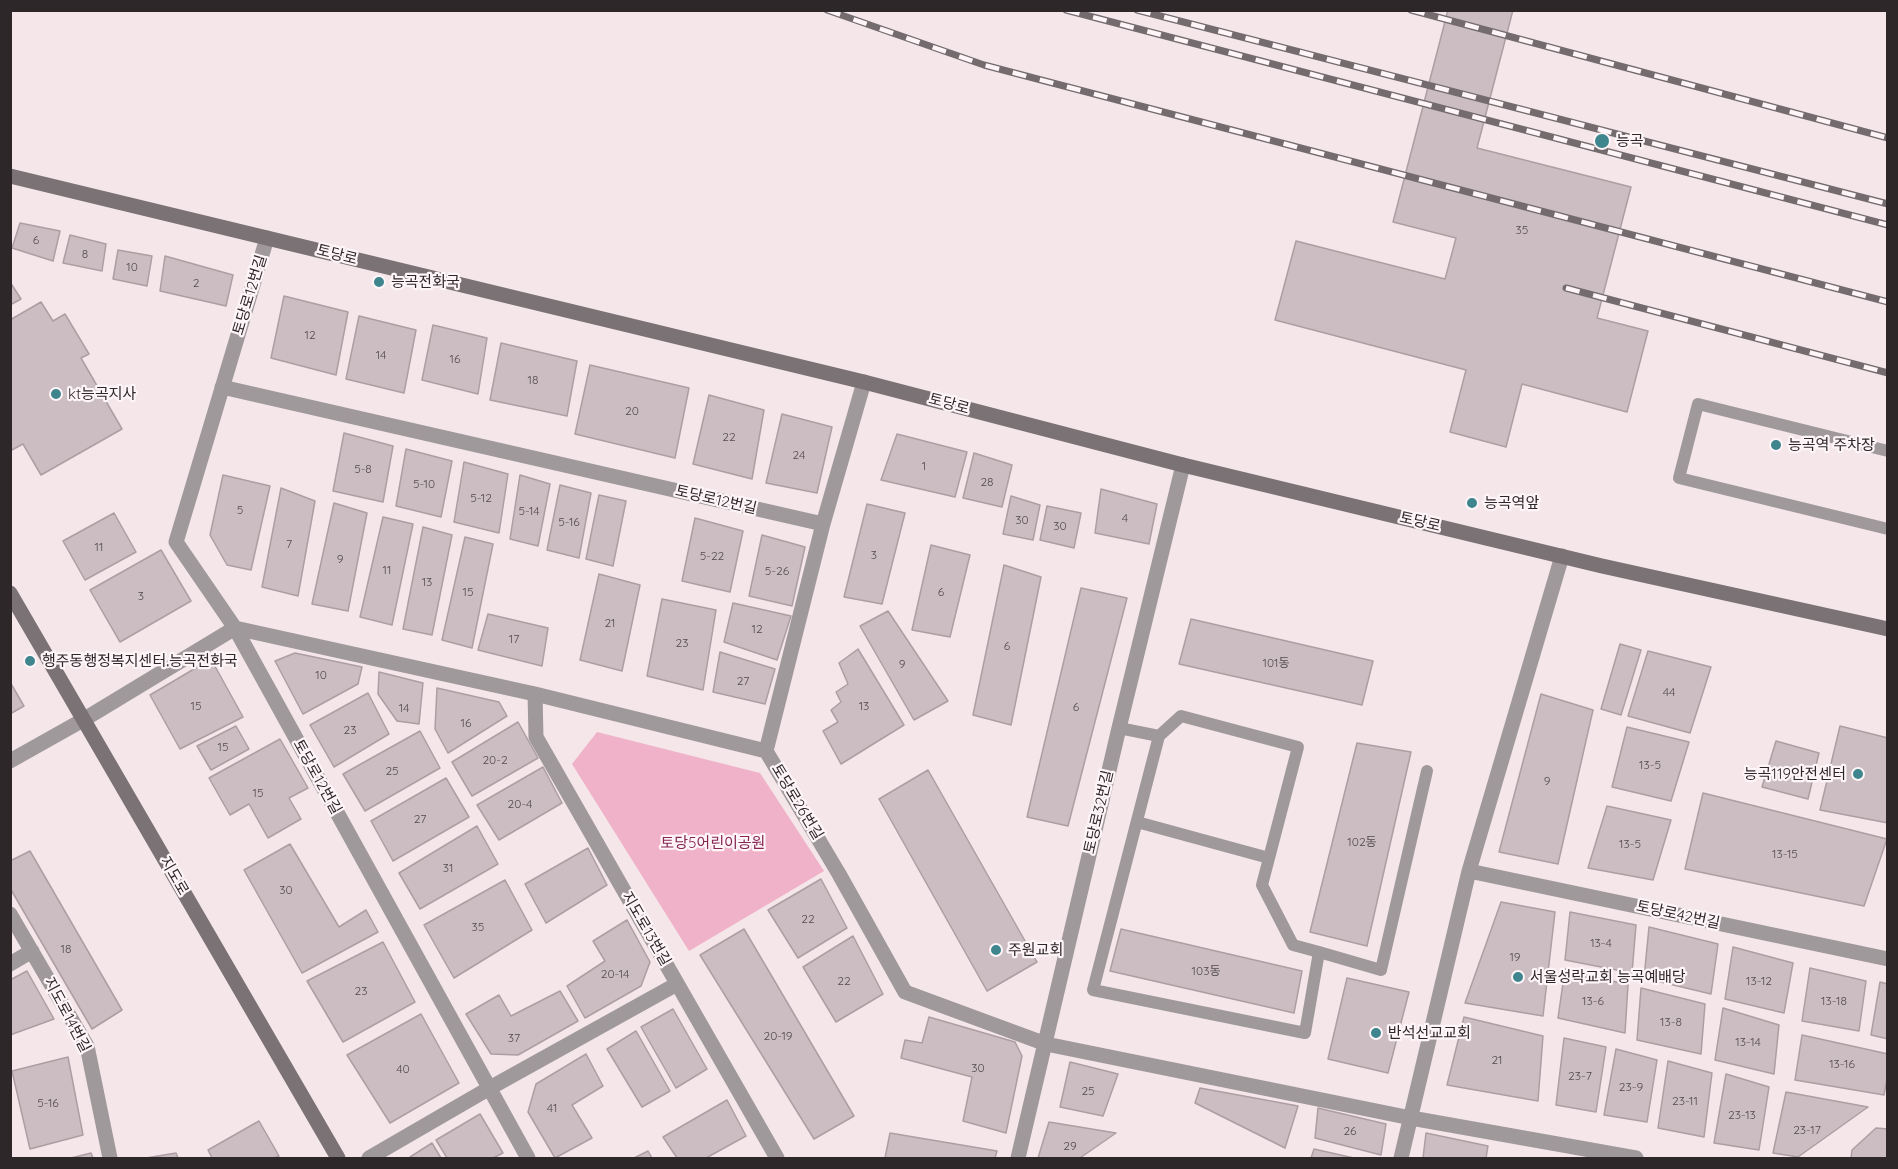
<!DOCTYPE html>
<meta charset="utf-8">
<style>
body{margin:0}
#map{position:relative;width:1898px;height:1169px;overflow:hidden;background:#f5e6ea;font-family:Quicksand,sans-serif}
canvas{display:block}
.frame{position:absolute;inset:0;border:12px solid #2d2729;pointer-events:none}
</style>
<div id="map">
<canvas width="1898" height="1169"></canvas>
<div class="frame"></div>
</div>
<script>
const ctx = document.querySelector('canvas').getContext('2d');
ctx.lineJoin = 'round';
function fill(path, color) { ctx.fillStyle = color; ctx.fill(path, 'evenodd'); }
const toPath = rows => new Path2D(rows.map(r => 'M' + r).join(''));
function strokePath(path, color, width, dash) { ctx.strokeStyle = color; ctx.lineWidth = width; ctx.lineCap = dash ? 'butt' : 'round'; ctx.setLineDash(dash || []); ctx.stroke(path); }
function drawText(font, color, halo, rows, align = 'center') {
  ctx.font = font + ' Quicksand,"Noto Sans KR",sans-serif'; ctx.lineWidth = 4.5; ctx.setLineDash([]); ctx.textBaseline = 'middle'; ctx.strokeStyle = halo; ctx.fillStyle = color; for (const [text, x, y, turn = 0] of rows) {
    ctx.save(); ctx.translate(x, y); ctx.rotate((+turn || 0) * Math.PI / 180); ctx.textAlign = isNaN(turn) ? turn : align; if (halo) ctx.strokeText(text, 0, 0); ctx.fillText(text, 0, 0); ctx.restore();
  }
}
const green = toPath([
 [597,732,760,773,824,871,689,951,572,764]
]);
const building = toPath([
 [1448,10,1513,10,1477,148,1631,187,1597,318,1648,331,1627,412,1522,384,1506,447,1450,432,1466,370,1275,320,1296,241,1445,279,1456,238,1393,222,1448,10],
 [20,223,60,231,53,261,12,248,20,223],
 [70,235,106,244,102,271,63,263,70,235],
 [118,250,152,256,147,286,113,279,118,250],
 [165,256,233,275,226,306,160,291,165,256],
 [10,282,21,299,10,305,10,282],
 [284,296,348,312,336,375,271,358,284,296],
 [41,302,53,321,65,314,89,354,81,358,122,429,41,475,23,444,10,451,10,320,41,302],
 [359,316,416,330,404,393,346,379,359,316],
 [433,325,487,338,478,394,422,380,433,325],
 [501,343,577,361,567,416,490,400,501,343],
 [590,365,689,388,675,458,575,434,590,365],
 [709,395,764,410,752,479,693,464,709,395],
 [782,414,832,427,817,493,766,483,782,414],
 [344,433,393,446,383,502,333,491,344,433],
 [897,434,967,452,955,497,881,480,897,434],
 [406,449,452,461,441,517,396,506,406,449],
 [974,453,1012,465,1002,507,963,498,974,453],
 [464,462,508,474,499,533,454,522,464,462],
 [223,475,270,486,251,570,227,565,210,535,223,475],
 [520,475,550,484,538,546,510,539,520,475],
 [560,485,591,493,579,558,547,550,560,485],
 [281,488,315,501,298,596,262,587,281,488],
 [1101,489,1157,504,1149,544,1095,533,1101,489],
 [599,495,626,501,613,566,586,559,599,495],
 [1011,496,1040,505,1033,540,1003,534,1011,496],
 [334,503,367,513,348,611,312,604,334,503],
 [867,504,905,513,882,604,844,597,867,504],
 [1047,506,1081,513,1074,548,1040,540,1047,506],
 [114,513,136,552,85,580,63,541,114,513],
 [383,517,413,524,392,625,360,617,383,517],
 [695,518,743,531,730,592,682,581,695,518],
 [423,527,452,535,432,635,403,629,423,527],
 [762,535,805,547,792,606,749,596,762,535],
 [465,537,493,544,472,648,442,640,465,537],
 [931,545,970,555,950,637,912,630,931,545],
 [161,550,191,601,120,642,90,590,161,550],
 [1004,565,1041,577,1011,725,973,715,1004,565],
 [599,574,640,585,622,671,580,660,599,574],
 [1081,588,1127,598,1068,826,1027,817,1081,588],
 [662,599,716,610,703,690,647,676,662,599],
 [733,603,791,616,777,660,724,642,733,603],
 [888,611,948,701,914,720,860,626,888,611],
 [488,614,548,628,542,666,478,650,488,614],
 [1191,619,1373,661,1362,705,1179,664,1191,619],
 [1620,644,1641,650,1621,715,1601,709,1620,644],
 [858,649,904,725,841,764,823,731,838,722,831,710,841,702,836,692,848,684,839,663,858,649],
 [1648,651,1711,667,1690,733,1628,716,1648,651],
 [720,652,775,669,765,704,713,692,720,652],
 [295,653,362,667,358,684,303,714,275,661,295,653],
 [211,659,243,717,180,749,150,695,211,659],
 [379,672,423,683,419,724,397,721,378,694,379,672],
 [10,682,24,706,10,714,10,682],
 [437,688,499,702,507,716,448,753,435,729,437,688],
 [368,693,389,734,334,767,310,725,368,693],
 [1541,694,1593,710,1558,864,1499,852,1541,694],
 [518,722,538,758,472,796,452,762,518,722],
 [236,726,249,749,211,770,197,746,236,726],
 [1840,726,1888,738,1888,823,1820,810,1840,726],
 [1627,727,1689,742,1671,801,1612,787,1627,727],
 [420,731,440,768,365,811,343,774,420,731],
 [280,739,308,788,289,798,301,819,268,838,249,804,230,815,209,778,280,739],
 [1776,741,1819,753,1808,799,1762,787,1776,741],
 [1357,743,1411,752,1367,946,1310,932,1357,743],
 [543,767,562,803,499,840,477,805,543,767],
 [928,770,1037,962,987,991,879,799,928,770],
 [446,778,469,817,393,861,371,821,446,778],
 [1703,793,1887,839,1864,906,1685,869,1703,793],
 [1607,806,1671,820,1653,880,1588,868,1607,806],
 [477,826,498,864,420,909,399,873,477,826],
 [290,844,339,927,366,910,378,932,302,973,244,870,290,844],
 [588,848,607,885,546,923,525,884,588,848],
 [30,851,122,1010,92,1029,10,888,10,861,30,851],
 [821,879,847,928,798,958,768,910,821,879],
 [505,880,532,930,454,978,424,925,505,880],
 [1501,902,1555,912,1543,1016,1465,1003,1501,902],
 [1570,912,1636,925,1632,973,1565,960,1570,912],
 [627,920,650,962,641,986,585,1018,567,986,605,961,593,941,627,920],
 [1649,927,1718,944,1711,994,1644,978,1649,927],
 [744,929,854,1116,814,1139,700,955,744,929],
 [1121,929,1302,971,1294,1013,1110,971,1121,929],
 [853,936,883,994,836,1022,803,967,853,936],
 [383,942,415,1002,343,1042,307,981,383,942],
 [1733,947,1793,963,1784,1013,1725,999,1733,947],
 [1810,968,1866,981,1859,1031,1802,1021,1810,968],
 [1565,969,1628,985,1625,1033,1558,1018,1565,969],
 [27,971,54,1019,10,1035,10,980,27,971],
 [1347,978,1409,992,1388,1073,1328,1059,1347,978],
 [1880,982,1888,984,1888,1039,1871,1035,1880,982],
 [1641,988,1705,1004,1701,1054,1637,1040,1641,988],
 [560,991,578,1021,518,1055,491,1054,466,1014,499,995,511,1016,560,991],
 [1723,1008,1779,1025,1774,1074,1715,1060,1723,1008],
 [673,1009,707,1069,676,1088,641,1027,673,1009],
 [421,1014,459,1083,390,1123,347,1055,421,1014],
 [929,1017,1015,1042,1022,1056,1006,1133,963,1121,972,1077,901,1058,905,1040,922,1043,929,1017],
 [1464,1017,1543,1036,1538,1101,1447,1085,1464,1017],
 [636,1031,670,1091,642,1107,607,1049,636,1031],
 [1802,1035,1888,1054,1888,1074,1884,1095,1795,1080,1802,1035],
 [1564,1038,1606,1047,1596,1112,1556,1105,1564,1038],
 [1616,1049,1657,1060,1647,1122,1604,1115,1616,1049],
 [586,1054,603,1086,572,1105,592,1138,555,1158,528,1112,536,1084,586,1054],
 [68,1057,83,1135,30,1149,12,1071,68,1057],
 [1668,1061,1712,1073,1704,1137,1658,1128,1668,1061],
 [1070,1062,1118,1074,1103,1116,1060,1107,1070,1062],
 [1726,1074,1769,1087,1759,1150,1714,1143,1726,1074],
 [1200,1088,1298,1106,1285,1148,1195,1103,1200,1088],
 [1786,1092,1868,1107,1798,1157,1773,1153,1786,1092],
 [727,1100,746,1136,706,1158,677,1158,663,1137,727,1100],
 [1318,1108,1386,1124,1381,1155,1315,1138,1318,1108],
 [480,1114,503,1153,493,1158,447,1158,436,1140,480,1114],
 [259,1121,279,1156,274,1158,212,1158,208,1150,259,1121],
 [1049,1122,1116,1133,1080,1158,1038,1158,1049,1122],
 [1876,1128,1888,1129,1888,1158,1851,1158,1852,1150,1876,1128],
 [890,1133,997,1151,995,1158,885,1158,890,1133],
 [1426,1133,1488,1146,1486,1158,1423,1158,1426,1133],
 [432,1143,441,1158,411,1158,410,1157,432,1143],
 [1314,1149,1354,1158,1311,1158,1314,1149],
 [648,1151,652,1158,634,1158,648,1151],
 [91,1153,93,1158,71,1158,91,1153],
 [176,1153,178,1158,146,1158,176,1153]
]);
const service = toPath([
 [1888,451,1698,404,1679,478,1888,529],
 [1119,728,1159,736],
 [1137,822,1269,858],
 [1319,952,1305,1033,1093,990,1159,736,1181,716,1298,747,1262,885,1293,945,1319,952,1381,970,1427,771]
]);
const minor = toPath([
 [267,238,176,542,235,628,528,1158],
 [864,382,823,524,766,751,839,874,905,992,1046,1044,1411,1118,1636,1158],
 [222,387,823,524],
 [535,694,536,737,777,1158],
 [10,761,83,720,235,628,535,694,766,751],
 [1469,871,1888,959],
 [10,914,87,1046,110,1158],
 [10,964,32,951],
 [369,1158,488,1089,677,984],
 [1018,1158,1119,728,1183,465],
 [1401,1158,1469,871,1562,556]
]);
const secondary = toPath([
 [10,176,864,382,1183,465,1602,566,1888,629],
 [10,593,338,1158]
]);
const rail = toPath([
 [827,10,984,65,1888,302],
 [1066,10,1888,225],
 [1137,10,1888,204],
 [1411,10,1888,138],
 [1566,288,1888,373]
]);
const markers = [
 [1602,141,8,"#3e858e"],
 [379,282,6,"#3e858e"],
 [56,394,6,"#3e858e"],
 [1776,445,6,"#3e858e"],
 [1472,503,6,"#3e858e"],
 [30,661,6,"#3e858e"],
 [1858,774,6,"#3e858e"],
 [996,950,6,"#3e858e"],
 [1518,977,6,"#3e858e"],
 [1376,1033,6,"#3e858e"]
];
const numberNames = [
 ["35",1522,230],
 ["6",36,240],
 ["8",85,254],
 ["10",132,267],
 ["2",196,283],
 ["12",310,335],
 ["14",381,355],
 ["16",455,359],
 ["18",533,380],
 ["20",632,411],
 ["22",729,437],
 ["24",799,455],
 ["1",924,466],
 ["5-8",363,469],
 ["28",987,482],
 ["5-10",424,484],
 ["5-12",481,498],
 ["5",240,510],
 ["5-14",529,511],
 ["4",1125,518],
 ["30",1022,520],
 ["5-16",569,522],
 ["30",1060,526],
 ["7",289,544],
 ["11",99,547],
 ["3",874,555],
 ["5-22",712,556],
 ["9",340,559],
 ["11",387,570],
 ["5-26",777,571],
 ["13",427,582],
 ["15",468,592],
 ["6",941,592],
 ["3",141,596],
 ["21",610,623],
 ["12",757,629],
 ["17",514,639],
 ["23",682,643],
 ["6",1007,646],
 ["101동",1276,663],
 ["9",902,664],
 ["10",321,675],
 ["27",743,681],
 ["44",1669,692],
 ["15",196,706],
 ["13",864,706],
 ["6",1076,707],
 ["14",404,708],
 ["16",466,723],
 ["23",350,730],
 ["15",223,747],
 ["20-2",495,760],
 ["13-5",1650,765],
 ["25",392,771],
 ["9",1547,781],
 ["15",258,793],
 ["20-4",520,804],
 ["27",420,819],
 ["102동",1362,842],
 ["13-5",1630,844],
 ["13-15",1785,854],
 ["31",448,868],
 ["30",286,890],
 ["22",808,919],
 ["35",478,927],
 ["13-4",1601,943],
 ["18",66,949],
 ["19",1515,957],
 ["103동",1206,971],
 ["20-14",615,974],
 ["22",844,981],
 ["13-12",1759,981],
 ["23",361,991],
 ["13-6",1593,1001],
 ["13-18",1834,1001],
 ["13-8",1671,1022],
 ["20-19",778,1036],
 ["37",514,1038],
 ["13-14",1748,1042],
 ["21",1497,1060],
 ["13-16",1842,1064],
 ["30",978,1068],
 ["40",403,1069],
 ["23-7",1580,1076],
 ["23-9",1631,1087],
 ["25",1088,1091],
 ["23-11",1685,1101],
 ["5-16",48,1103],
 ["41",552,1108],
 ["23-13",1742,1115],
 ["23-17",1807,1130],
 ["26",1350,1131],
 ["29",1070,1146]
];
const poiNames = [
 ["능곡",1616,141],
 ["능곡전화국",391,282],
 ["kt능곡지사",68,394],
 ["능곡역 주차장",1788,445],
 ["능곡역앞",1484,503],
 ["행주동행정복지센터.능곡전화국",42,661],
 ["능곡119안전센터",1846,774,"right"],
 ["주원교회",1008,950],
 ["서울성락교회 능곡예배당",1530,977],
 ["반석선교교회",1388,1033]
];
const streetNames = [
 ["토당로",337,255,14],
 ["토당로12번길",250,295,-73],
 ["토당로",949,404,15],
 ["토당로12번길",716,500,13],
 ["토당로",1420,522,13],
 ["토당로12번길",317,777,61],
 ["토당로26번길",797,802,59],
 ["토당로32번길",1099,812,-77],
 ["지도로",174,876,60],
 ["토당로42번길",1678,915,12],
 ["지도로13번길",646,929,60],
 ["지도로14번길",67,1015,62]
];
const parkNames = [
 ["토당5어린이공원",713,843]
];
fill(green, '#f0b2c8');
fill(building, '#cbbdc2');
strokePath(building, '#ac9ea2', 1.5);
strokePath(service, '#9f999b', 12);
strokePath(minor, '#9f999b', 15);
strokePath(secondary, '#7b7275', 15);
strokePath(rail, '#746b6e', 7);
strokePath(rail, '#fef5f8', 4.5, [14]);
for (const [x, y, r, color] of markers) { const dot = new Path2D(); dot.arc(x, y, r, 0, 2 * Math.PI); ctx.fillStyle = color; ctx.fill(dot); strokePath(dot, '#fef5f8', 2); }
drawText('12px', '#544c4f', null, numberNames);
drawText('15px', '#2d2729', '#fef5f8', poiNames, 'left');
drawText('15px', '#2d2729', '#fef5f8', streetNames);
drawText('15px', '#872653', '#fef5f8', parkNames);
</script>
